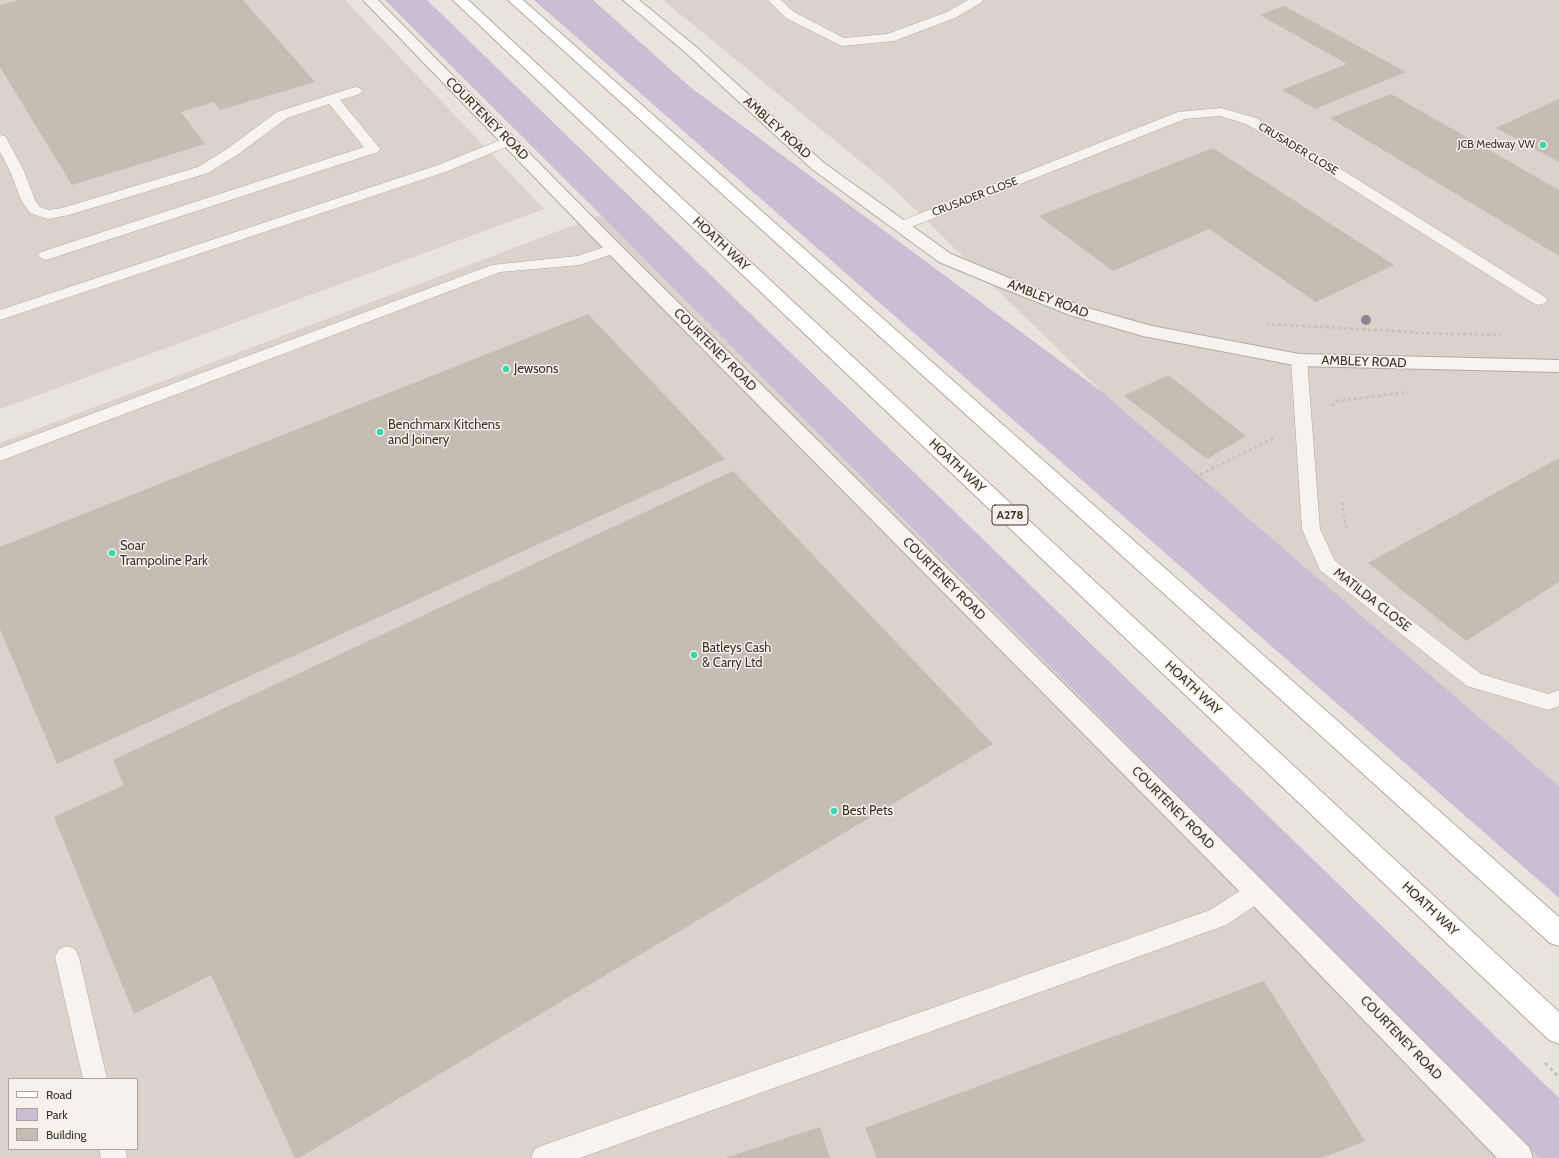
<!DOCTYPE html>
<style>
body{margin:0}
#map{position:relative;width:1559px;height:1158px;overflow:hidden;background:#e8e3dd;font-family:Cabin,sans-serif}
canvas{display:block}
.legend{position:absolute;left:8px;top:1078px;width:130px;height:72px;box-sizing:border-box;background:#f6f1ec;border:1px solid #ada59c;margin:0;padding:5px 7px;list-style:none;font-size:12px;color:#403425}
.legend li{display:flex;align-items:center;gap:8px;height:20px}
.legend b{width:20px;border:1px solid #ada59c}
</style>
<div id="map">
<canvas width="1559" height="1158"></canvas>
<ul class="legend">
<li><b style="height:5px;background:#fff"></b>Road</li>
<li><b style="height:11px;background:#cbbdd3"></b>Park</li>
<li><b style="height:11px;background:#c5bdb4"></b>Building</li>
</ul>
</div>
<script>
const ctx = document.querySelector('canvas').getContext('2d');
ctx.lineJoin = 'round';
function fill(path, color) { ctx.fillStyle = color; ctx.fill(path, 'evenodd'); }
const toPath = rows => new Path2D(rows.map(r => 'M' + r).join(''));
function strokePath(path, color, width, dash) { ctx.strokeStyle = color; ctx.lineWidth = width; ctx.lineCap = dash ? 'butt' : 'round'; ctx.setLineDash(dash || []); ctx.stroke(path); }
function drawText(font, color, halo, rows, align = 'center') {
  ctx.font = font + ' Cabin,sans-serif'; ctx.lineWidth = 3; ctx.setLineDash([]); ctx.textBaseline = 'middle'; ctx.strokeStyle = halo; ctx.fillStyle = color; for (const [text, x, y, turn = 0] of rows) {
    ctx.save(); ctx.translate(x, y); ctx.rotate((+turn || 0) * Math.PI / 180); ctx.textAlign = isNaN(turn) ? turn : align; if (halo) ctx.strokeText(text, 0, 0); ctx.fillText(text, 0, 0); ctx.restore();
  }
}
const built = toPath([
 [0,0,345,0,544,209,0,409],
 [663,0,1559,0,1559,786,1102,392,893,188],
 [601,215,1539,1158,0,1158,0,443],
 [9,1079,137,1079,137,1149,9,1149]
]);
const green = toPath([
 [385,0,427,0,1559,1098,1559,1158,1539,1158,601,215],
 [534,0,593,0,690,87,1102,392,1559,786,1559,898]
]);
const building = toPath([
 [19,0,243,0,315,82,220,110,214,102,181,112,205,144,72,185,0,67,0,5],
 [1284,6,1406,72,1315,109,1282,90,1347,64,1260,15],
 [1391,94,1559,190,1559,256,1330,118],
 [1559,99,1559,162,1496,128],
 [1213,148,1394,265,1316,302,1209,229,1113,271,1039,216],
 [588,314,725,459,57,764,0,629,0,547],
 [1168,375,1246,436,1207,459,1124,396],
 [1559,458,1559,582,1466,641,1368,563],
 [733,471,993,744,299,1158,295,1158,211,975,134,1014,54,817,124,785,113,760],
 [1264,981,1365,1141,1322,1158,877,1158,865,1128],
 [820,1127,830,1158,725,1158]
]);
const pathFar1 = toPath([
 [1266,324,1415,332],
 [1415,333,1501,335],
 [1332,406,1337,401,1409,392],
 [1195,477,1274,438],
 [1342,502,1346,528]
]);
const path = toPath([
 [1545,1063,1559,1077]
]);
const service = toPath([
 [768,0,781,0,794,12,844,38,887,34,947,12,968,0,983,0,981,3,955,18,894,41,842,46,786,18,768,0],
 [355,87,360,88,362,91,360,94,340,100,378,146,380,149,378,152,46,260,41,258,38,255,41,252,364,147,329,104,287,118,237,155,208,173,69,215,48,219,30,213,21,200,10,171,0,152,0,135,5,136,7,139,24,171,35,200,40,207,49,210,62,208,198,167,227,149,277,112,355,87],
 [1221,108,1256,118,1288,136,1545,297,1547,300,1545,303,1539,305,1533,303,1278,142,1246,124,1220,116,1185,119,906,229,901,230,896,229,894,226,896,223,1178,112,1221,108],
 [508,137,513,138,515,141,513,144,448,171,0,320,0,310,438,165,508,137],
 [614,244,619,246,622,249,619,252,579,265,500,272,0,461,0,448,492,265,577,256,614,244],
 [1299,355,1305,356,1307,360,1320,529,1335,561,1481,674,1548,694,1559,690,1559,706,1548,710,1467,686,1320,570,1302,529,1291,360,1293,356,1299,355],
 [1257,882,1265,885,1268,892,1265,899,1226,925,580,1158,531,1158,535,1149,544,1145,1210,910,1249,885,1257,882],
 [67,946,75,949,79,957,107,1079,83,1079,55,957,59,949,67,946],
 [99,1149,125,1149,127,1158,101,1158,99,1149]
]);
const minor = toPath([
 [363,0,378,0,620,245,1266,884,1529,1147,1533,1158,1497,1158,1248,900,608,253,363,0],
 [623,0,639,0,695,46,824,163,951,254,1014,280,1084,307,1152,326,1299,354,1559,360,1559,372,1299,366,1143,336,1070,315,1002,288,939,262,812,169,685,52,623,0]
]);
const primary = toPath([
 [453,0,468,0,1559,1012,1559,1044,1549,1040,453,0],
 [508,0,523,0,1559,917,1559,946,1550,943,508,0]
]);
const trees = [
 [1366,320]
];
const markers = [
 [1543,145,4,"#37d8b0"],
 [506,369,4,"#37d8b0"],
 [380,432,4,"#37d8b0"],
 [112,553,4,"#37d8b0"],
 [694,655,4,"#37d8b0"],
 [834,811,4,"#37d8b0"]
];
const farPoinames = [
 ["JCB Medway VW",1535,145]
];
const farStreetnames = [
 ["CRUSADER CLOSE",1298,149,31],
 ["CRUSADER CLOSE",975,197,-21]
];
const shields = [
 [1010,515,36]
];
const shieldNames = [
 ["A278",1010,515]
];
const streetNames = [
 ["COURTENEY ROAD",487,119,45],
 ["AMBLEY ROAD",777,128,42],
 ["HOATH WAY",721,244,43],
 ["AMBLEY ROAD",1048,299,21],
 ["COURTENEY ROAD",715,350,45],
 ["AMBLEY ROAD",1364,362,2],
 ["HOATH WAY",957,466,43],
 ["COURTENEY ROAD",944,579,45],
 ["MATILDA CLOSE",1372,600,38],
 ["HOATH WAY",1193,688,43],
 ["COURTENEY ROAD",1173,808,45],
 ["HOATH WAY",1430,909,43],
 ["COURTENEY ROAD",1401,1038,46]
];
const poiNames = [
 ["Jewsons",514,369],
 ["Benchmarx Kitchens",388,425],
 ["and Joinery",388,440],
 ["Soar",120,546],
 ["Trampoline Park",120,561],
 ["Batleys Cash",702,648],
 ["& Carry Ltd",702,663],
 ["Best Pets",842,811]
];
fill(built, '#dad2cb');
fill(green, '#cbbdd3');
fill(building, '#c5bdb4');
strokePath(service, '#b2aba2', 1);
strokePath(minor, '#b2aba2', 2);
strokePath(primary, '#b5a89b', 2);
strokePath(pathFar1, '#c7c1bb', 2.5, [3, 3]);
strokePath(path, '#c7c1bb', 3, [3.5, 3.5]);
fill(service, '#f6f3f0');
fill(minor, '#f6f3f0');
fill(primary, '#fff');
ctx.fillStyle = '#948296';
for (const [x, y] of trees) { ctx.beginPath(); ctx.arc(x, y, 5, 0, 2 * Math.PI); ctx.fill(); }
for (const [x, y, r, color] of markers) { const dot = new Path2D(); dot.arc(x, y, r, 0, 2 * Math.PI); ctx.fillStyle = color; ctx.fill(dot); strokePath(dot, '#f6f1ec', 1.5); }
drawText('11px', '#403425', '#f6f1ec', farPoinames, 'right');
drawText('11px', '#403425', '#f6f1ec', farStreetnames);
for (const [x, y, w] of shields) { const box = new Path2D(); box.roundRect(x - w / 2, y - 10, w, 20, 3); ctx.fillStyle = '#f6f1ec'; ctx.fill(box); strokePath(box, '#403425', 1); }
drawText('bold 12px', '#403425', null, shieldNames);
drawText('13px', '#403425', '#f6f1ec', streetNames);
drawText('13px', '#403425', '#f6f1ec', poiNames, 'left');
</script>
